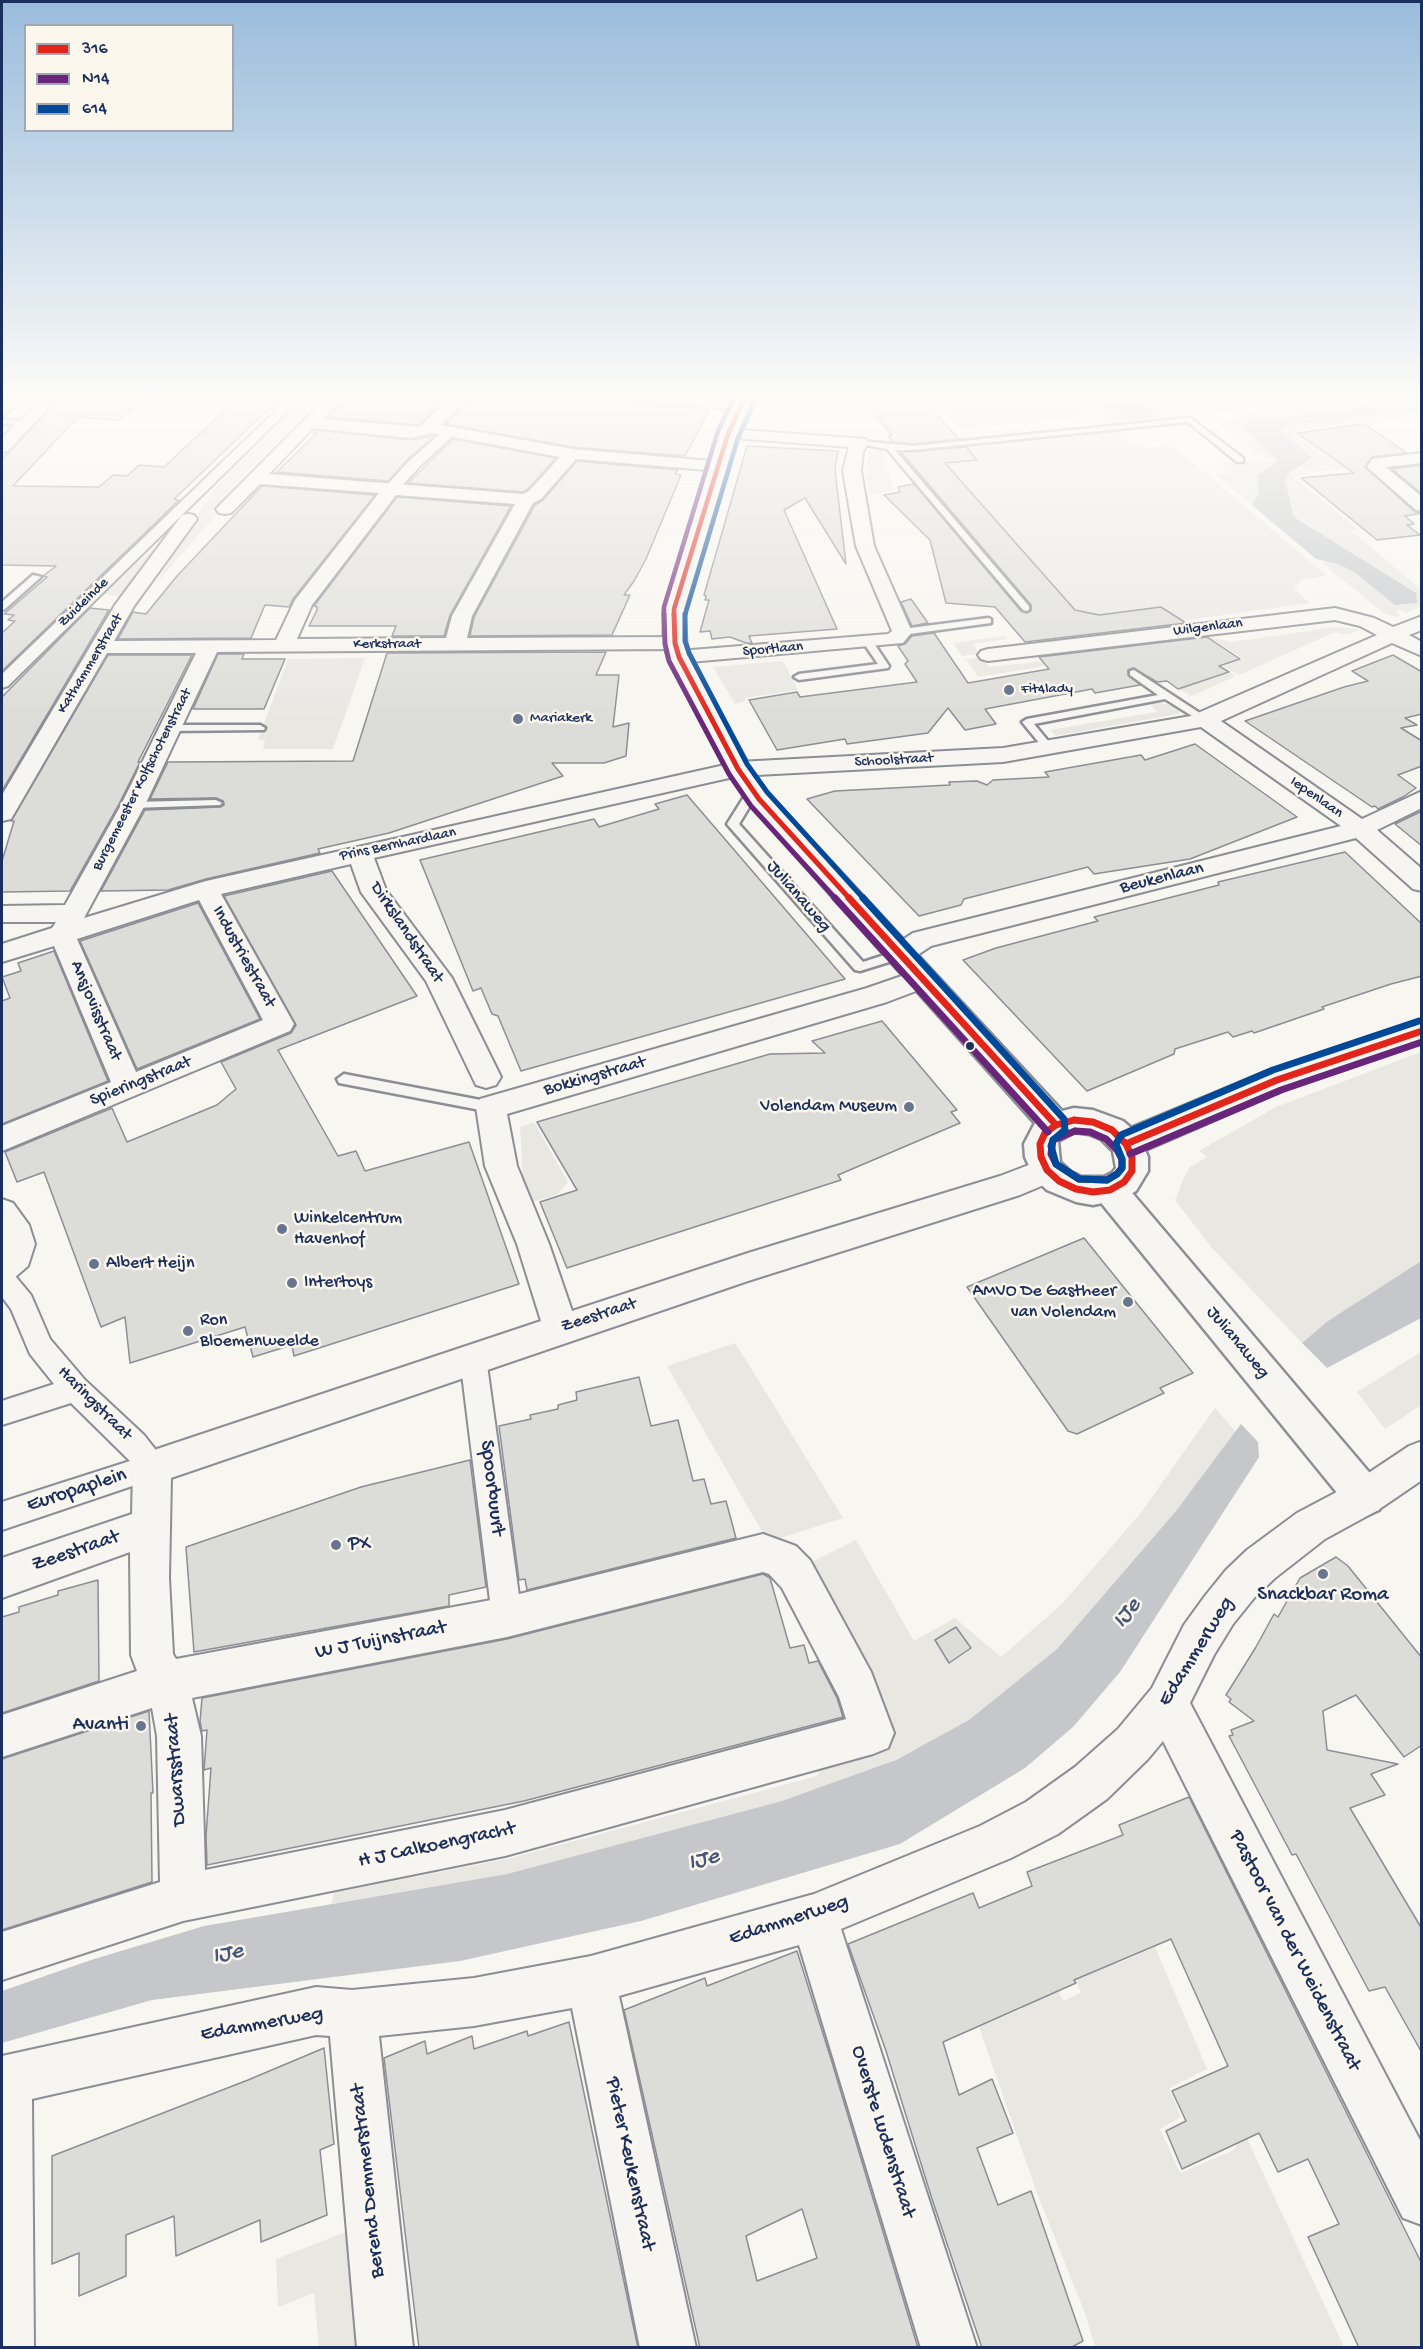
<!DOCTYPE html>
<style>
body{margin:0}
#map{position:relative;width:1423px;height:2349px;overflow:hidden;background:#f8f6f0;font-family:"Gochi Hand",sans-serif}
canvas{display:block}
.frame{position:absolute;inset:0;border:3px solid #1b2f5e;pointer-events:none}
.legend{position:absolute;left:24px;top:24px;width:210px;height:108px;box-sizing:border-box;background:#fbf7ec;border:2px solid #a1a7b3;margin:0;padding:8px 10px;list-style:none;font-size:18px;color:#1b2f5e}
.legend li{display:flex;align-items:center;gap:12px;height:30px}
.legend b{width:30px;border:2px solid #a1a7b3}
</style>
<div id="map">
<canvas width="1423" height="2349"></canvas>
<div class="frame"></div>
<ul class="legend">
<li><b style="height:8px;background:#e1251b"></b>316</li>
<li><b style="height:8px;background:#68257a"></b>N14</li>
<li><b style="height:8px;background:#004899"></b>614</li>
</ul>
</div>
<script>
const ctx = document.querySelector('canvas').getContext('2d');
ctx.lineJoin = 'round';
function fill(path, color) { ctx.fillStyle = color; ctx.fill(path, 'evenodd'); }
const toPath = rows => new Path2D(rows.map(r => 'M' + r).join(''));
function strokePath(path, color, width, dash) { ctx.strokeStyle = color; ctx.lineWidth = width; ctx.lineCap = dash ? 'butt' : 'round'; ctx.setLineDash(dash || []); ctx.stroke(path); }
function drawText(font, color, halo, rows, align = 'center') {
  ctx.font = font + ' "Gochi Hand",sans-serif'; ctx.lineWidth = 5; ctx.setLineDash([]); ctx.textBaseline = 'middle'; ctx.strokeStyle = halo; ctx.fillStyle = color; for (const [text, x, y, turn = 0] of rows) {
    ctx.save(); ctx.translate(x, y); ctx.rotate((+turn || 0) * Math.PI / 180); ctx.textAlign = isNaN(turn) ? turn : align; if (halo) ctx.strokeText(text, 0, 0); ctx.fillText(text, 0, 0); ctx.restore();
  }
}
const green = toPath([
 [307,395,324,395,237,482,211,512,218,513,154,586,215,487],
 [929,395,1066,395,1089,416,961,429],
 [1076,395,1094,395,1116,417,1159,417,1138,395,1150,395,1168,412,1158,413,1167,419,1113,424,1107,419,1103,419],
 [1185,395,1337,395,1346,402,1203,412],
 [1400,395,1421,395,1421,403,1249,422,1247,430,1276,458,1277,461,1259,455,1215,421,1235,419,1232,415,1361,406,1368,403,1361,397],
 [1421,410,1421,416,1292,431,1331,460,1353,468,1315,472,1299,467,1312,459,1280,431,1286,426],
 [1116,432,1128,442,1151,448,1172,445,1327,576,1303,579,1294,589,1310,603,1052,639,1015,631,1005,619,1038,614,904,455,988,446,987,443,1001,442,1004,444],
 [882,449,893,490,870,495,866,475,869,451],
 [1262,460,1276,463,1257,475,1259,494,1252,505,1215,475,1230,473,1218,463,1233,462,1237,464],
 [1295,469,1310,474,1294,477,1357,529,1351,531,1421,589,1421,606,1407,613,1400,610,1395,612,1401,616,1397,617,1385,614,1322,563,1325,562,1324,559,1354,572,1395,605,1317,531,1294,517,1285,480],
 [167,536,126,597,104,594],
 [1334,627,1360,629,1351,634,1341,634,1335,632,1239,675,1223,666,1243,659,1214,640,1203,642,1199,638,1203,637,1200,635,1232,642],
 [1005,636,1007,639,974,644,979,654,962,656,953,643],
 [981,657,989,667,1071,658,1069,662,978,677,966,659],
 [365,658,333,749,263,749,265,740,258,740,288,659],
 [783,661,798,690,745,698,745,701,735,704,713,667],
 [1231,673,1236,676,1194,695,1190,696,1179,689],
 [1159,703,1170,705,1179,711,1178,714,1056,736,1050,730,1157,712,1151,705],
 [1421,1052,1421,1261,1328,1321,1302,1343,1213,1249,1175,1200,1183,1180,1190,1167,1207,1157,1199,1151,1276,1107],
 [534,1122,568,1182,557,1195,532,1202,523,1181,520,1127],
 [735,1343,746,1360,843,1518,768,1542,667,1366],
 [1421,1352,1421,1405,1385,1429,1357,1392],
 [1215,1408,1236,1432,1176,1511,1057,1649,999,1697,969,1720,936,1739,874,1770,782,1801,507,1874,331,1904,334,1893,507,1859,817,1776,823,1764,888,1745,805,1565,856,1540,914,1641,955,1618,1001,1657,1061,1605,1140,1514],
 [1155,1947,1207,2069,1169,2088,1181,2117,1160,2129,1180,2173,1234,2150,1244,2132,1344,2347,1095,2347,1085,2313,1037,2193,979,2027,1022,2009,1012,1982,1053,1978,1063,2001,1081,1993,1071,1966,1110,1949,1117,1964],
 [351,2230,365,2347,319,2347,314,2293,278,2307,276,2259]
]);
const water = toPath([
 [1094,395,1138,395,1160,417,1127,420,1116,417],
 [1421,403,1421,410,1286,426,1280,430,1312,458,1291,472,1285,480,1294,517,1416,593,1417,603,1395,605,1354,572,1337,564,1316,559,1252,505,1259,494,1257,475,1276,463,1277,460,1247,430,1245,425,1249,422,1262,419],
 [1421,1261,1421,1318,1327,1368,1302,1343,1328,1321],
 [1241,1424,1258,1442,1259,1457,1120,1672,1073,1727,1025,1768,900,1844,641,1921,460,1961,152,2000,2,2043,2,1991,91,1960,204,1926,507,1874,782,1801,896,1760,969,1720,1057,1649,1176,1511]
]);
const building = toPath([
 [63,395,150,395,119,420,78,417,13,486,99,487,113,475,127,476,139,465,164,467,241,395,284,395,174,499,179,500,2,671,2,633,15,621,8,620,14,615,4,614,47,577,43,576,56,566,2,565,2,459,63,395],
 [348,395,451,395,418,425,328,417,348,395],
 [473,395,624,395,634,402,710,409,685,456,572,447,446,424,473,395],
 [859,395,919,395,959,439,913,444,893,442,888,436,892,435,859,395],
 [1364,424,1407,453,1372,457,1365,467,1415,512,1422,513,1405,516,1414,524,1407,525,1420,535,1377,540,1301,478,1354,473,1297,433,1364,424],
 [315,430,410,440,435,436,409,458,388,481,277,472,317,433,313,433,315,430],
 [453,439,556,458,528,489,523,492,408,483,453,439],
 [747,446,838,451,835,470,846,564,805,498,784,510,837,629,749,636,752,643,746,643,730,637,712,639,710,631,700,632,709,600,705,600,706,596,704,595,747,446],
 [966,447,977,460,945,463,1075,610,1099,615,1161,607,1186,623,1025,642,995,607,946,603,930,540,884,495,900,492,898,487,914,484,1021,611,1027,613,1031,610,1031,605,901,452,966,447],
 [577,461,678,470,675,474,681,475,646,559,634,581,624,595,630,595,612,635,470,636,474,617,535,505,543,500,577,461],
 [1422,465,1422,494,1392,469,1422,465],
 [262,486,375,495,293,599,289,607,265,605,251,638,118,639,133,612,146,614,177,576,262,486],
 [397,497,511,506,450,615,444,636,392,636,396,626,309,626,317,610,317,607,314,606,397,497],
 [911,599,928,623,912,626,901,602,911,599],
 [90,608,109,610,2,791,2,697,90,608],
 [934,633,968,683,1049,669,1039,657,1207,637,1240,659,1219,666,1229,672,1178,689,1167,681,1157,682,1133,668,1128,670,1128,675,1140,685,1095,693,1092,689,985,709,996,724,965,730,948,708,928,733,847,744,845,739,777,750,749,700,797,692,800,697,917,682,905,664,908,661,898,646,905,644,912,636,934,633],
 [606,652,596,675,619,675,613,727,629,723,626,756,604,763,552,763,563,776,389,833,318,849,320,853,206,879,168,890,101,891,145,810,220,807,224,805,223,801,216,798,150,799,168,762,353,761,387,653,606,652],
 [218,654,244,654,242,659,285,659,264,709,193,709,218,654],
 [108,655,192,655,138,762,140,762,119,804,70,891,2,892,2,861,14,821,11,821,108,655],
 [1393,655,1422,672,1422,714,1405,718,1417,725,1401,728,1422,741,1422,766,1398,775,1416,788,1403,797,1378,809,1375,806,1372,807,1245,721,1344,687,1368,681,1352,671,1393,655],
 [1195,744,1297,817,1190,859,1094,874,1088,867,964,899,961,905,919,916,807,799,835,791,950,785,949,782,977,781,987,785,993,780,1049,777,1045,772,1141,755,1145,760,1195,744],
 [687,795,845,979,521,1071,498,1016,492,1014,481,988,473,991,420,860,594,819,599,827,659,809,655,804,687,795],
 [1422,811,1422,846,1395,824,1422,811],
 [1345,852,1422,924,1422,976,1391,984,1322,1007,1324,1009,1254,1033,1252,1031,1233,1037,1228,1032,1175,1049,1174,1054,1087,1091,963,960,996,948,1098,921,1094,917,1219,885,1218,882,1345,852],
 [332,871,417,996,278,1050,338,1156,356,1151,365,1171,469,1142,519,1284,294,1356,292,1345,253,1357,245,1327,130,1363,125,1317,101,1327,44,1172,17,1182,5,1152,112,1108,127,1142,217,1105,236,1089,221,1062,291,1033,296,1025,224,896,332,871],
 [198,903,260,1019,137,1069,80,941,198,903],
 [54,951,108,1081,2,1124,2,1001,10,998,2,977,21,971,18,963,54,951],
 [882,1021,957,1110,951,1112,960,1123,838,1175,841,1180,567,1268,540,1202,577,1190,537,1122,770,1054,825,1053,812,1041,882,1021],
 [1084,1238,1193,1373,1160,1388,1164,1393,1077,1434,1068,1431,967,1287,1084,1238],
 [639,1377,651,1426,678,1420,693,1481,704,1479,711,1504,726,1501,736,1538,527,1590,525,1579,519,1580,499,1426,531,1419,530,1415,558,1409,558,1405,577,1400,576,1392,639,1377],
 [470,1460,486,1587,449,1595,449,1606,194,1652,186,1547,361,1487,470,1460],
 [1336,1557,1348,1566,1422,1658,1422,1745,1404,1757,1356,1695,1323,1711,1327,1750,1398,1764,1371,1774,1385,1795,1350,1808,1422,1929,1422,2053,1385,1987,1369,1991,1296,1854,1292,1855,1229,1736,1233,1735,1231,1730,1254,1721,1229,1702,1231,1699,1226,1695,1256,1647,1274,1614,1278,1617,1300,1578,1336,1557],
 [763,1574,770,1578,790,1648,804,1645,809,1663,818,1661,837,1698,843,1717,524,1801,207,1865,206,1836,211,1768,204,1770,207,1730,202,1731,200,1722,202,1698,507,1639,763,1574],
 [98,1580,99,1681,2,1713,2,1617,19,1612,19,1607,58,1595,58,1591,98,1580],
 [956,1627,971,1648,949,1663,935,1640,956,1627],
 [149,1711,153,1793,151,1793,152,1882,2,1930,2,1759,149,1711],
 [1189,1797,1422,2264,1422,2348,1359,2348,1308,2237,1339,2224,1308,2159,1278,2172,1259,2133,1182,2169,1166,2131,1186,2121,1172,2091,1228,2066,1171,1939,1074,1980,1076,1983,943,2042,959,2095,992,2079,1013,2133,977,2148,998,2205,1031,2191,1083,2341,1070,2348,982,2348,932,2199,886,2051,848,1944,973,1893,979,1908,1032,1886,1027,1872,1123,1835,1119,1825,1189,1797],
 [797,1951,831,2059,918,2348,700,2348,624,2010,705,1978,707,1986,797,1951],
 [802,2209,817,2258,757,2281,746,2236,802,2209],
 [569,2022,638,2348,419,2348,384,2058,425,2041,427,2054,472,2036,474,2049,527,2031,528,2036,569,2022],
 [324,2048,334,2144,320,2150,327,2215,261,2242,260,2220,176,2256,174,2216,126,2235,126,2276,79,2296,79,2253,52,2264,52,2156,248,2080,324,2048]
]);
const service = toPath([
 [18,395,26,395,2,416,2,410,18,395],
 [1190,418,1243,458,1243,462,1237,462,1188,422,913,450,895,450,1029,606,1029,610,1026,611,1023,610,887,449,856,443,860,441,913,446,1190,418],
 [2,420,25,421,29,423,25,425,2,424,2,420],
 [33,575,41,577,5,609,2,610,2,602,33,575],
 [988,618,991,619,991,623,902,635,897,632,902,629,988,618],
 [868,639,873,642,889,666,888,668,799,680,794,677,799,674,878,664,863,642,868,639],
 [1134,670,1209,719,1200,721,1165,699,1034,724,1054,748,1049,751,1045,750,1022,722,1027,719,1158,695,1130,675,1130,671,1134,670],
 [260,725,265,728,264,730,170,731,165,728,170,725,260,725],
 [753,788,759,791,739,824,863,962,900,950,905,951,906,954,905,957,860,971,855,970,727,824,749,789,753,788],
 [216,800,222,803,220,805,133,808,127,805,133,802,216,800],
 [344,1074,491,1102,498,1107,491,1112,339,1083,337,1079,344,1074]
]);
const pedestrian = toPath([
 [292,395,304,395,8,686,2,688,2,674,292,395],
 [450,428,456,432,454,435,420,466,397,491,387,491,385,488,387,485,410,460,446,429,450,428],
 [2,1268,11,1271,31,1295,50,1339,85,1380,144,1435,162,1458,166,1467,162,1476,2,1530,2,1502,130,1461,71,1403,2,1425,2,1401,54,1384,30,1354,11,1309,2,1297,2,1268],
 [473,1346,482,1350,486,1358,522,1617,518,1628,507,1632,496,1628,492,1617,460,1358,464,1350,473,1346]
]);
const minor = toPath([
 [45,395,61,395,8,451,2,452,2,438,45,395],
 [329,395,345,395,322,419,419,427,454,395,471,395,441,425,572,449,724,462,726,466,724,470,718,471,576,459,541,499,533,503,472,616,467,638,675,637,682,639,685,643,682,647,675,649,217,652,145,805,84,918,206,881,738,762,1003,748,1191,716,1377,635,1360,626,1335,620,988,661,981,659,978,655,981,651,988,649,1335,608,1374,618,1393,627,1422,616,1422,630,1409,635,1422,642,1422,656,1392,643,1221,721,1362,819,1422,791,1422,808,1377,830,1422,869,1422,891,1413,889,1356,838,931,946,910,960,900,963,890,960,887,954,890,948,913,933,1341,826,1201,727,1003,762,738,776,374,858,386,890,452,978,501,1077,496,1085,486,1088,476,1085,426,981,361,892,351,864,221,894,294,1024,290,1031,2,1151,2,1126,111,1082,54,946,2,962,2,944,52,928,56,922,2,922,2,906,65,905,121,805,196,653,107,653,14,814,11,819,2,821,2,795,115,605,182,515,188,514,194,515,197,519,134,606,114,641,276,640,295,600,379,493,260,484,231,513,225,514,219,513,216,509,329,395],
 [313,428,410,438,432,433,560,457,529,491,523,494,269,474,313,428],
 [396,495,515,504,452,616,446,638,297,639,312,605,396,495],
 [199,900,263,1020,136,1072,77,939,199,900],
 [626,395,680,395,741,400,749,405,741,410,634,400,626,395],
 [728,429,866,439,868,443,863,452,861,471,874,546,912,632,903,643,679,663,672,661,669,657,672,653,679,651,888,634,892,631,856,546,843,471,849,447,722,437,720,434,722,431,728,429],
 [1422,453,1422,463,1386,467,1422,497,1422,511,1416,510,1367,467,1372,459,1422,453],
 [922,969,932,971,936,978,932,985,887,1002,507,1114,517,1166,549,1244,572,1311,748,1253,1000,1176,1047,1158,1058,1161,1063,1170,1058,1179,1020,1195,748,1281,171,1478,169,1578,173,1654,176,1659,507,1597,763,1534,796,1546,810,1560,871,1672,894,1733,888,1748,873,1754,505,1856,183,1921,2,1980,2,1932,160,1882,157,1736,152,1708,2,1757,2,1715,137,1671,131,1655,130,1552,2,1598,2,1558,132,1514,133,1467,139,1455,541,1321,517,1244,485,1166,476,1107,480,1099,867,988,922,969],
 [763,1572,769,1574,782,1588,839,1697,846,1719,505,1810,205,1870,201,1736,192,1698,507,1637,763,1572],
 [2,1199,13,1203,29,1225,35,1244,28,1266,14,1278,2,1282,2,1199],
 [1422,1441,1422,1480,1378,1510,1325,1539,1275,1578,1254,1598,1233,1624,1214,1655,1190,1703,1422,2144,1422,2225,1403,2218,1163,1741,1148,1759,1107,1799,1058,1834,1011,1858,841,1929,977,2348,921,2348,799,1945,619,1996,696,2348,640,2348,572,2008,474,2026,379,2036,413,2348,357,2348,330,2036,316,2035,32,2099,34,2348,2,2348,2,2056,316,1987,352,1990,474,1978,591,1956,814,1894,980,1826,1026,1802,1075,1767,1118,1729,1152,1688,1184,1625,1205,1596,1226,1570,1247,1550,1297,1513,1352,1484,1409,1446,1422,1441]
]);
const tertiary = toPath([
 [1110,1177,1122,1181,1379,1484,1385,1497,1379,1510,1365,1516,1351,1510,1098,1199,1093,1190,1098,1181,1110,1177]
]);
const secondary = toPath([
 [738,395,754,395,737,434,684,609,686,643,690,657,750,768,768,794,1062,1111,1074,1108,1093,1110,1123,1121,1131,1128,1266,1072,1422,1020,1422,1042,1288,1088,1145,1150,1148,1157,1148,1171,1136,1191,1122,1199,1093,1205,1076,1202,1047,1190,1035,1179,1025,1157,1024,1144,1035,1123,750,804,726,769,668,657,664,643,664,609,719,434,738,395],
 [1074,1132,1089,1134,1101,1139,1113,1151,1116,1168,1112,1173,1104,1177,1081,1177,1071,1172,1060,1162,1058,1141,1074,1132]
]);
const bus1Far2 = toPath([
 [674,615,674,609,728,434,746,395]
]);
const bus1Far1 = toPath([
 [674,614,675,643,679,657,738,769,759,799,850,899]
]);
const bus1 = toPath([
 [849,898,1056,1125],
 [1074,1120,1093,1122,1112,1130,1126,1144,1132,1157,1132,1171,1124,1182,1110,1190,1093,1192,1076,1189,1059,1181,1047,1170,1041,1157,1040,1144,1045,1133,1056,1125,1074,1120],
 [1126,1144,1277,1080,1422,1031]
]);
const bus2Far2 = toPath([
 [664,615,664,607,718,431,735,395]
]);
const bus2Far1 = toPath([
 [664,614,665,644,669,661,729,774,751,806,836,899]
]);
const bus2 = toPath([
 [835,898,1048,1132],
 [1075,1131,1090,1132,1106,1139,1117,1150,1122,1159,1122,1168,1117,1174,1107,1180,1079,1179,1056,1164,1051,1154,1053,1140,1075,1131],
 [1130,1154,1281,1090,1422,1042]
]);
const bus3Far2 = toPath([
 [685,615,738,438,756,399]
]);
const bus3Far1 = toPath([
 [685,614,685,641,689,653,747,764,767,792,864,899]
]);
const bus3 = toPath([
 [863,898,1064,1119,1065,1130,1053,1140,1051,1146,1056,1164,1079,1179,1107,1180,1117,1174,1122,1168,1122,1159,1116,1144,1121,1135,1273,1070,1419,1021]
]);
const markers = [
 [1009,690,6,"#687591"],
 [518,719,6,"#687591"],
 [970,1046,5,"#1b2f5e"],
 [909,1107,6,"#687591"],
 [282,1229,6,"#687591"],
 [94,1264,6,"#687591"],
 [292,1283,6,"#687591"],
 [1128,1302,6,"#687591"],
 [188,1331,6,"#687591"],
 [336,1545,6,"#687591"],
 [1323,1574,6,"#687591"],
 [141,1726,6,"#687591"]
];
const farStreetnames = [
 ["Zuideinde",84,603,-44],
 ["Wilgenlaan",1208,628,-7],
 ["Kerkstraat",387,645],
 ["Sportlaan",773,650,-5],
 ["Kathammerstraat",91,664,-59],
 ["Schoolstraat",894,761,-3],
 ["Burgemeester Kolfschotenstraat",143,780,-63],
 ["Iepenlaan",1316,798,35],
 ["Prins Bernhardlaan",398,845,-12]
];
const farPoinames = [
 ["Fit4lady",1021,690],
 ["Mariakerk",530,719]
];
const streetNames = [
 ["Beukenlaan",1162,879,-14],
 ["Julianaweg",798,897,49],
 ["Dirkslandstraat",406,933,56],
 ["Industriestraat",243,957,61],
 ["Ansjovisstraat",95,1011,67],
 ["Bokkingstraat",595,1077,-16],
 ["Spieringstraat",141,1082,-22],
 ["Zeestraat",599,1316,-18],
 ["Julianaweg",1237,1343,50],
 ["Haringstraat",94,1404,45]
];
const poiNames = [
 ["Volendam Museum",897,1107,"right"],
 ["Winkelcentrum",294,1219],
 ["Havenhof",294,1240],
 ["Albert Heijn",106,1264],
 ["Intertoys",304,1283],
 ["AMVO De Gastheer",1116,1292,"right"],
 ["van Volendam",1116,1313,"right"],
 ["Ron",200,1321],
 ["Bloemenweelde",200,1342]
];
const nearStreetnames = [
 ["Spoorbuurt",491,1488,83],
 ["Europaplein",77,1491,-18],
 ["Zeestraat",76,1552,-19],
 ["W J Tuijnstraat",381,1641,-11],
 ["Edammerweg",1197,1652,-58],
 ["Dwarsstraat",177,1770,-94],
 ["H J Calkoengracht",437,1846,-12],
 ["Edammerweg",789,1921,-18],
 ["Pastoor van der Weidenstraat",1294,1951,63],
 ["Edammerweg",262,2025,-10],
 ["Overste Ludenstraat",882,2132,73],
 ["Pieter Keukenstraat",629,2164,78],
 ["Berend Demmerstraat",369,2181,-96]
];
const nearPoinames = [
 ["PX",348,1545],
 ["Snackbar Roma",1323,1596,"center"],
 ["Avanti",129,1726,"right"]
];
const nearWaternames = [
 ["IJe",1128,1614,-52],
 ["IJe",704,1861,-15],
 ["IJe",228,1955,-12]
];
fill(green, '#e8e7e2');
fill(water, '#c5c7cb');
fill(building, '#dcdcd9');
strokePath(building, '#8b8e94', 1.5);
strokePath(service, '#8b8e94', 5);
strokePath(pedestrian, '#8b8e94', 4);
strokePath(minor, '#8b8e94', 4);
strokePath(tertiary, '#8b8e94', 5);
strokePath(secondary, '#8b8e94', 5);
fill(service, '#f6f5f1');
fill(pedestrian, '#f6f5f1');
fill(minor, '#f6f5f1');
fill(tertiary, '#f6f5f1');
fill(secondary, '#f6f5f1');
strokePath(bus1Far2, '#e1251b', 4.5);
strokePath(bus1Far1, '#e1251b', 5);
strokePath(bus1, '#e1251b', 7);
strokePath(bus2Far2, '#68257a', 4.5);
strokePath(bus2Far1, '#68257a', 5);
strokePath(bus2, '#68257a', 7);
strokePath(bus3Far2, '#004899', 4.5);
strokePath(bus3Far1, '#004899', 5);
strokePath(bus3, '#004899', 7);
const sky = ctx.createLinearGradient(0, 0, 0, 723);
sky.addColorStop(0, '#9abcdc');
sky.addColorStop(0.55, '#fcfbf8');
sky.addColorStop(1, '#fcfbf800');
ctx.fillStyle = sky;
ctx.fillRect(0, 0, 1423, 723);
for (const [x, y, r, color] of markers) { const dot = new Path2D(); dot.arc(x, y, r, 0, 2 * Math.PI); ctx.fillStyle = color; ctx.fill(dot); strokePath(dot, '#fbf7ec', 2); }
drawText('15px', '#1b2f5e', '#fbf7ec', farStreetnames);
drawText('15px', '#1b2f5e', '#fbf7ec', farPoinames, 'left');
drawText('18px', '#1b2f5e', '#fbf7ec', streetNames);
drawText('18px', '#1b2f5e', '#fbf7ec', poiNames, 'left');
drawText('21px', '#1b2f5e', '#fbf7ec', nearStreetnames);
drawText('21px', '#1b2f5e', '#fbf7ec', nearPoinames, 'left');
drawText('italic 24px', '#47577a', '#fbf7ec', nearWaternames);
</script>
